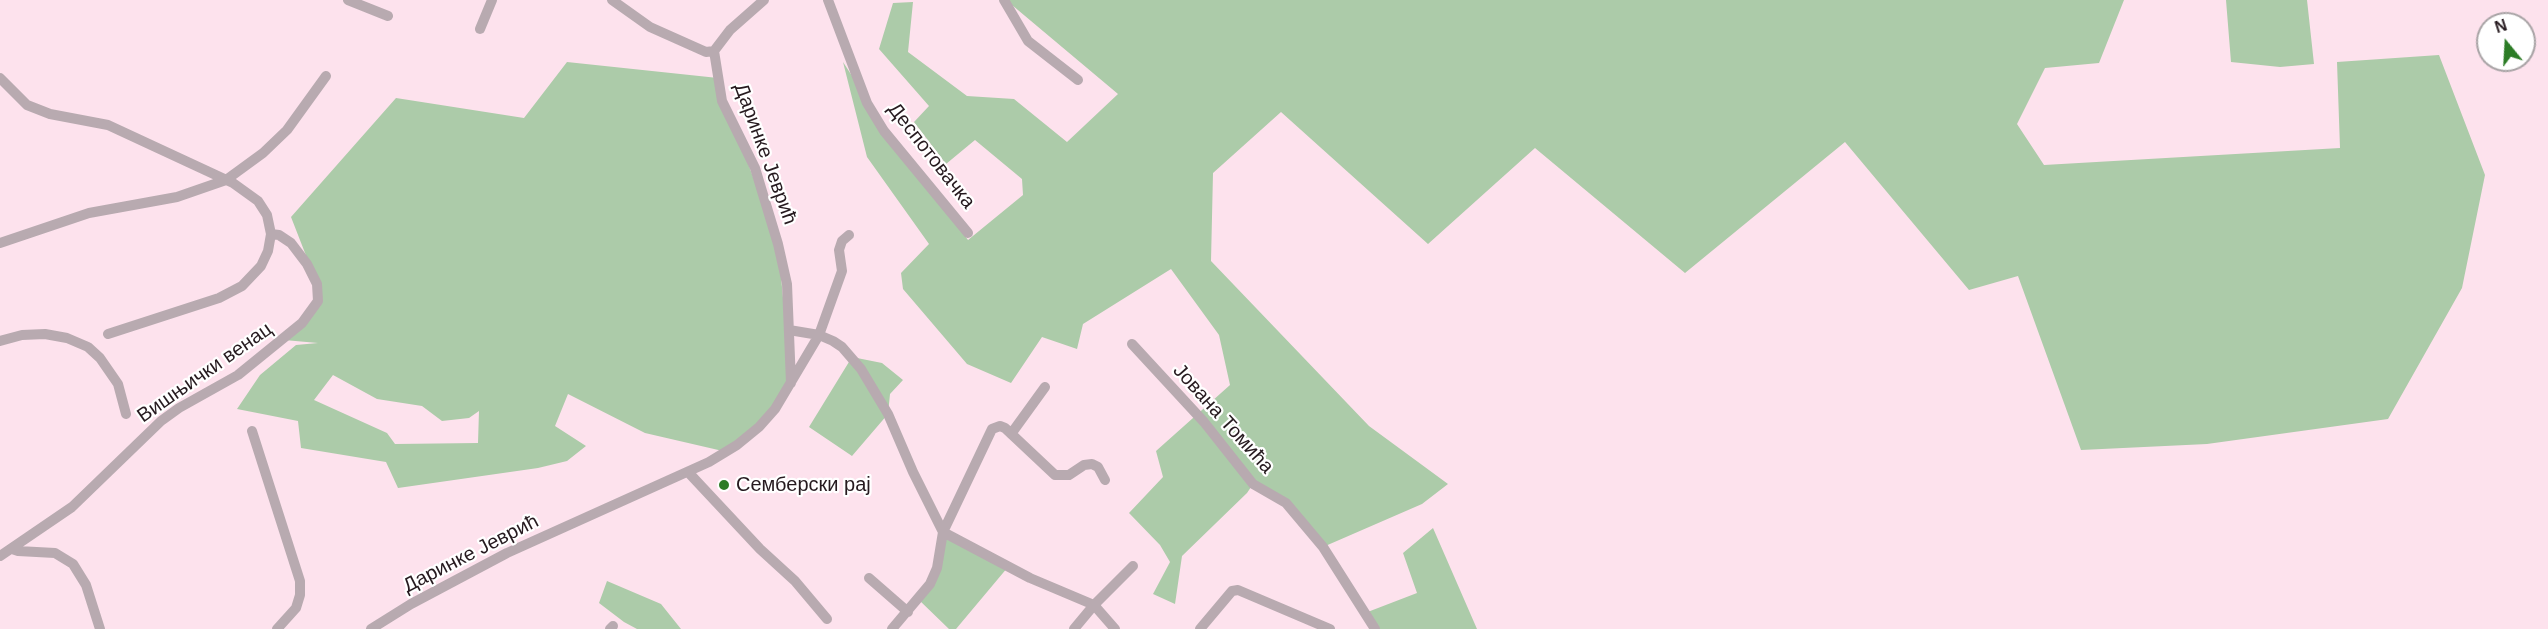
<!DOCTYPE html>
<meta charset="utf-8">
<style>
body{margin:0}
#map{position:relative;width:2548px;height:629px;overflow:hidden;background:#fde2ed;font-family:Arial,sans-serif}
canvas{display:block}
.north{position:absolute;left:2476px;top:12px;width:60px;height:60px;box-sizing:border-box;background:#fff;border:2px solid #a8a3a5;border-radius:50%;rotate:342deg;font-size:16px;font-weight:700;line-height:24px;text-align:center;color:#261a1f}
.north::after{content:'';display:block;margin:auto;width:21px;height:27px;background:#2c7c26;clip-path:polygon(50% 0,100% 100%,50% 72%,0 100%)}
</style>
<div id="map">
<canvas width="2548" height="629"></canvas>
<div class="north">N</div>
</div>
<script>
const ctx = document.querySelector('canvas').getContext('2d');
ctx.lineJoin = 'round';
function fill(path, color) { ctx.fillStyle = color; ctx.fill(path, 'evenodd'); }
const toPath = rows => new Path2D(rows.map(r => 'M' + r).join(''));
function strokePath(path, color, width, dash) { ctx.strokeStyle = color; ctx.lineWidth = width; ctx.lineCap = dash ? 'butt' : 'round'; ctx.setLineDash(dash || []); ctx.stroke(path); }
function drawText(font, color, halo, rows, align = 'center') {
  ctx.font = font + ' Arial,sans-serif'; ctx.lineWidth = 4.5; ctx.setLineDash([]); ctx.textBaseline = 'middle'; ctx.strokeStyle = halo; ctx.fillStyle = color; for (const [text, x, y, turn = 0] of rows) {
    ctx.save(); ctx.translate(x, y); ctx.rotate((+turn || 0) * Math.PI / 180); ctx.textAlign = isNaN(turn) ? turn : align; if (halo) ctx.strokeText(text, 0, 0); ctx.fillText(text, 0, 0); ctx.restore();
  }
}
const green = toPath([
 [1006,0,2124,0,2099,63,2045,68,2017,124,2044,165,2340,148,2337,62,2439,55,2485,175,2462,288,2388,419,2207,444,2081,450,2018,276,1969,290,1845,142,1685,273,1535,148,1428,244,1281,112,1213,173,1211,261,1369,426,1448,484,1422,504,1323,547,1286,503,1253,484,1247,493,1182,556,1175,604,1153,594,1170,562,1160,545,1129,513,1163,477,1156,451,1230,385,1219,335,1171,269,1083,324,1077,349,1042,337,1011,383,967,364,903,289,901,273,929,244,867,157,843,62,893,139,968,240,1023,195,1022,179,975,140,946,164,914,122,929,106,879,49,893,3,913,2,908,52,967,96,1014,99,1067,142,1118,94],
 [2226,0,2307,0,2314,64,2280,67,2231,62],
 [567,62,718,78,730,115,778,244,791,384,775,409,727,452,645,433,568,394,555,426,586,446,567,461,538,468,398,488,386,462,301,448,298,421,237,409,260,375,296,345,318,343,284,340,314,307,314,276,291,217,396,98,524,118],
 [333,375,377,399,422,406,442,421,469,418,479,411,478,443,395,444,387,433,314,400],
 [852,357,882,363,903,380,890,394,888,414,852,456,809,427],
 [1433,528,1477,629,1375,629,1365,613,1417,593,1403,553],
 [943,532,1008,567,956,629,949,629,919,600,930,584],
 [607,581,661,604,681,629,637,629,624,622,599,603]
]);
const minor = toPath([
 [348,0,388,16],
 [612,0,650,27,706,52,714,51],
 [828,0,867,103,884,131,968,233],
 [1004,0,1028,41,1078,80],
 [480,29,492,0],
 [714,51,722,101,755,168,778,244,787,284,791,383],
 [714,51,730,30,764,0],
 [0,78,27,105,50,114,108,125,233,183,258,201,267,215,271,234,268,251,261,266,242,286,219,298,108,334],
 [0,243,89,213,177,197,226,180,263,153,287,130,326,76],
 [789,330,819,335,833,341,842,347,861,369,888,414,913,472,943,532,1030,578,1094,605,1115,629],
 [0,341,22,335,45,334,67,338,88,347,100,358,118,384,126,414],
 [1132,344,1204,422,1253,484,1286,503,1323,547,1375,629],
 [252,431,300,581,300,595,296,608,277,629],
 [1011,434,1045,387],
 [688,472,760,549,795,581,827,619],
 [12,549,18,551,55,553,73,564,86,585,100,629],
 [0,556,72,507,161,421,179,408,238,375,302,323,318,301,317,284,307,264,291,243,279,235,271,234],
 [869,578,908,612],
 [371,629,411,604,507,553,709,462,737,445,759,427,775,409,819,335,842,271,839,250,842,241,849,235],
 [610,629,613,626],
 [892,629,930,584,937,568,943,532,992,429,1000,426,1005,428,1055,475,1069,475,1084,465,1092,464,1098,467,1105,480],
 [1074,629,1094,605,1133,566],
 [1200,629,1232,591,1238,590,1330,629]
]);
const markers = [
 [724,485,6,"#2c7c26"]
];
const streetNames = [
 ["Даринке Јеврић",765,154,70],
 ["Деспотовачка",931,156,52],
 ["Вишњички венац",205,373,-35],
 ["Јована Томића",1223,419,48],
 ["Даринке Јеврић",471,554,-27]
];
const poiNames = [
 ["Семберски рај",736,485]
];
fill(green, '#accba9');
strokePath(minor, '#b8aab0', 10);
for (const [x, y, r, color] of markers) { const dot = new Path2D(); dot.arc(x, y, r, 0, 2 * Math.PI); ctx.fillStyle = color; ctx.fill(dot); strokePath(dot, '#fff', 2); }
drawText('20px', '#261a1f', '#fff', streetNames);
drawText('20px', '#261a1f', '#fff', poiNames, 'left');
</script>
